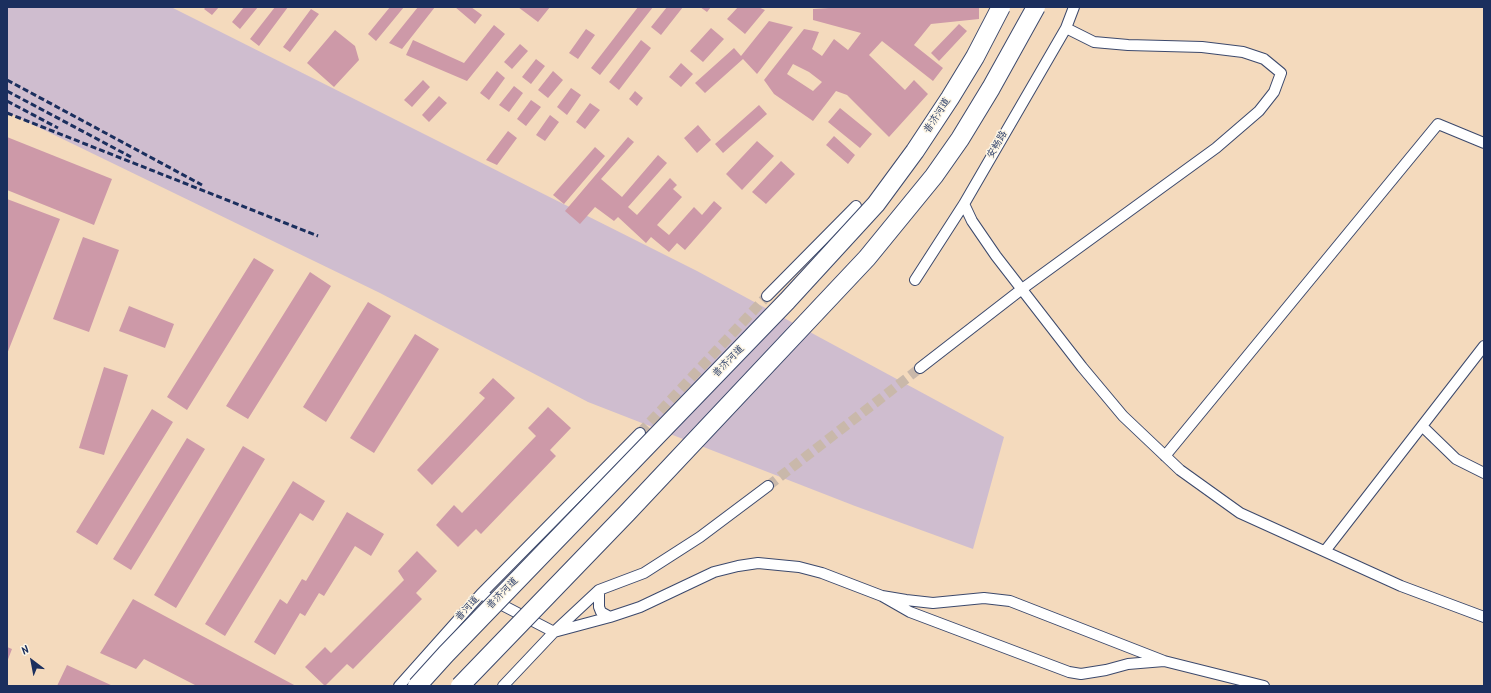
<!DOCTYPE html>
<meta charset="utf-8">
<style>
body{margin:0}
#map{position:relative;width:1491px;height:693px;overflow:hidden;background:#f4dabd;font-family:Kalam,sans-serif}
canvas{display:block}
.frame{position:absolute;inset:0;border:8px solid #1b2f5e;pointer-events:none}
.north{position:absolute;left:12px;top:641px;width:40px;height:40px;-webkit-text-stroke:3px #fcf5e5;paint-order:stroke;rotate:328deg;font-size:11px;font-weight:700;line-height:16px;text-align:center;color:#1b2f5e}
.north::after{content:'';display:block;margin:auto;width:14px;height:18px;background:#1b2f5e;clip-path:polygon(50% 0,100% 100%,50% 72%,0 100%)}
</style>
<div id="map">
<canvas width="1491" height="693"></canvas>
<div class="frame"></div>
<div class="north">N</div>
</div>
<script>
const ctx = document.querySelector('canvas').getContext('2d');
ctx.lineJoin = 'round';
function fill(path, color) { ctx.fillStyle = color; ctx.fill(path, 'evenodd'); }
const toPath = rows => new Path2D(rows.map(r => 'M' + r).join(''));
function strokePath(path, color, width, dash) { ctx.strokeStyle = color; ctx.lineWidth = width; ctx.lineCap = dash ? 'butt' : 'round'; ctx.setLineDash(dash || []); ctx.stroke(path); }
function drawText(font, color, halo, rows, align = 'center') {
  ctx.font = font + ' Kalam,"LXGW WenKai TC",sans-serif'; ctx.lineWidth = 3; ctx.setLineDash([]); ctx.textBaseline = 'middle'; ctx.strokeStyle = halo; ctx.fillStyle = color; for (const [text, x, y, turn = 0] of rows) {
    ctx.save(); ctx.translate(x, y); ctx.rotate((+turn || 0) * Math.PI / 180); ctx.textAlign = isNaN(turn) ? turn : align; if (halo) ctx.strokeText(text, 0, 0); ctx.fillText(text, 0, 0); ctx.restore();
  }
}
const industrial = toPath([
 [7,7,171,7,697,271,1004,437,973,549,855,506,588,402,380,293,7,112]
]);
const building = toPath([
 [206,7,219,7,212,15,204,9],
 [244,7,258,7,240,29,232,22],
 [275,7,288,7,259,46,250,39],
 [390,7,404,7,376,41,368,34],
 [418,7,435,7,402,49,389,43],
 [455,7,471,7,482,15,475,24],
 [518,7,550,7,538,22],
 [638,7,653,7,600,75,591,68],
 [667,7,683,7,661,35,651,27],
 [700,7,711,7,707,12],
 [738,7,758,7,765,10,745,34,727,19],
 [845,7,979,7,979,19,931,24,914,45,943,68,933,81,882,41,869,55,905,90,914,80,928,94,889,137,847,95,836,91,813,121,774,94,764,80,804,29,819,32,812,49,822,56,834,39,848,50,861,33,813,20,813,9],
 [793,64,809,72,822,82,813,91,787,74],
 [311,9,319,14,290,52,283,47],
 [769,21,793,27,757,74,743,59,705,93,695,83,734,48,741,56],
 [959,24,967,31,939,61,931,53],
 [494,25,505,34,467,81,406,55,413,40,464,63],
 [711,28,724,39,703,62,690,51],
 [586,29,595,35,578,59,569,53],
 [335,30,355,46,359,60,334,87,307,63],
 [641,40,651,48,619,90,609,82],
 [520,44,528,51,512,69,504,62],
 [536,59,545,66,531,84,522,77],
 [681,63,693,74,681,87,669,77],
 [497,71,505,78,489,100,480,93],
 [553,71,563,80,548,98,538,90],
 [423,80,430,87,412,107,404,100],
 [514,86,523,93,509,112,499,105],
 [571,88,581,95,567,115,557,107],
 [635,91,643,98,637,106,629,99],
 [439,96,447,103,429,122,422,115],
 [531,100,541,107,526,126,517,119],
 [590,103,600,110,585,129,576,122],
 [759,105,767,114,723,153,715,144],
 [840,108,872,134,860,148,828,122],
 [550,115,559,122,545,141,536,135],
 [698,125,711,140,697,153,684,138],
 [508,131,517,138,497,165,486,160],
 [834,136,855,155,848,164,826,145],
 [7,137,112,179,94,225,7,190],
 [628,137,634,142,601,179,622,197,658,155,667,163,628,207,637,215,670,178,677,185,673,189,682,197,657,225,669,235,694,207,702,215,714,201,722,208,685,250,677,243,669,252,651,237,646,243,618,217,614,221,595,207,580,224,565,211],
 [757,141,774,156,742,190,726,174],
 [595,147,605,156,564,204,553,195],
 [781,161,795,174,766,204,752,192],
 [7,199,60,219,7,354],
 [83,237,119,250,89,332,53,319],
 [254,258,274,270,187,410,167,397],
 [310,272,331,286,248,419,226,406],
 [368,302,391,316,326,422,303,407],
 [129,306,174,324,165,348,119,331],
 [415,334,439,349,374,453,350,438],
 [104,367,128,375,104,455,79,448],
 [493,378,515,398,432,485,417,470,485,398,479,393],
 [548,407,571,428,550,450,556,456,481,534,476,529,458,547,436,525,454,505,462,513,536,436,528,428],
 [152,409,173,422,97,545,76,532],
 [187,438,205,449,131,570,113,559],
 [243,446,265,459,176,608,154,595],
 [293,481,325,501,313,521,300,513,225,636,205,624],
 [347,512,384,534,371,556,355,546,324,596,319,593,305,616,300,613,275,655,254,642,280,599,287,604,302,579,306,581],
 [417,551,437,571,416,593,422,599,353,669,347,664,325,686,305,667,325,647,331,653,404,580,398,571],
 [133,599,296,686,197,686,144,659,136,669,100,653],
 [7,647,12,649,7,662],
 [67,665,113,686,57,686]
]);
const streetTunnel = toPath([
 [640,433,767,296],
 [768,486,920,368]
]);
const street = toPath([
 [964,204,972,221,996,256,1082,367,1123,416,1180,470,1240,513,1401,586,1484,617],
 [915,280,964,204,1066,28,1074,7],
 [767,296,856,206],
 [920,368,1022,289,1216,148,1259,111,1274,92,1281,73,1264,59,1243,52,1202,47,1128,45,1094,42,1066,28],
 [1422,426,1456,459,1484,473],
 [1165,456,1438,124,1484,143],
 [1325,551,1484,346],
 [599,590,599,607,601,612,610,617],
 [481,594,640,433],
 [554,632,610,617,640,607,714,572,738,566,758,563,799,567,822,573,882,596],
 [1164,661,1128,664,1106,670,1081,674,1069,672,910,612,882,596,906,600,933,603,984,598,1010,601,1164,661,1264,686],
 [399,686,481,594,554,632],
 [503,686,554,632,599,590,644,573,700,537,768,486]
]);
const rail = toPath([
 [7,80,202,185],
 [7,91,131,157],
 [7,101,58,128],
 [7,113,318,236]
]);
const highwayBridge = toPath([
 [417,686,446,654,787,301,876,204,915,151,950,98,975,57,1001,7],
 [460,686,627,513,867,258,934,176,960,139,991,88,1036,7]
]);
const streetNames = [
 ["普济河道",938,116,-57],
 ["安畅路",998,145,-60],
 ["普济河道",729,362,-46],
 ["普济河道",503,594,-46],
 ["普河道",468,609,-48]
];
fill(industrial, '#cfbdcf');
fill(building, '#cd99a8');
strokePath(streetTunnel, '#c9b8aa', 10, [10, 5]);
strokePath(street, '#3c496c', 12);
strokePath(street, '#fff', 10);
strokePath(rail, '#1b2f5e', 3, [6, 3]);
strokePath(highwayBridge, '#3c496c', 20, []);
strokePath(highwayBridge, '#fff', 18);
drawText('10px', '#1b2f5e', '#fcf5e5', streetNames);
</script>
